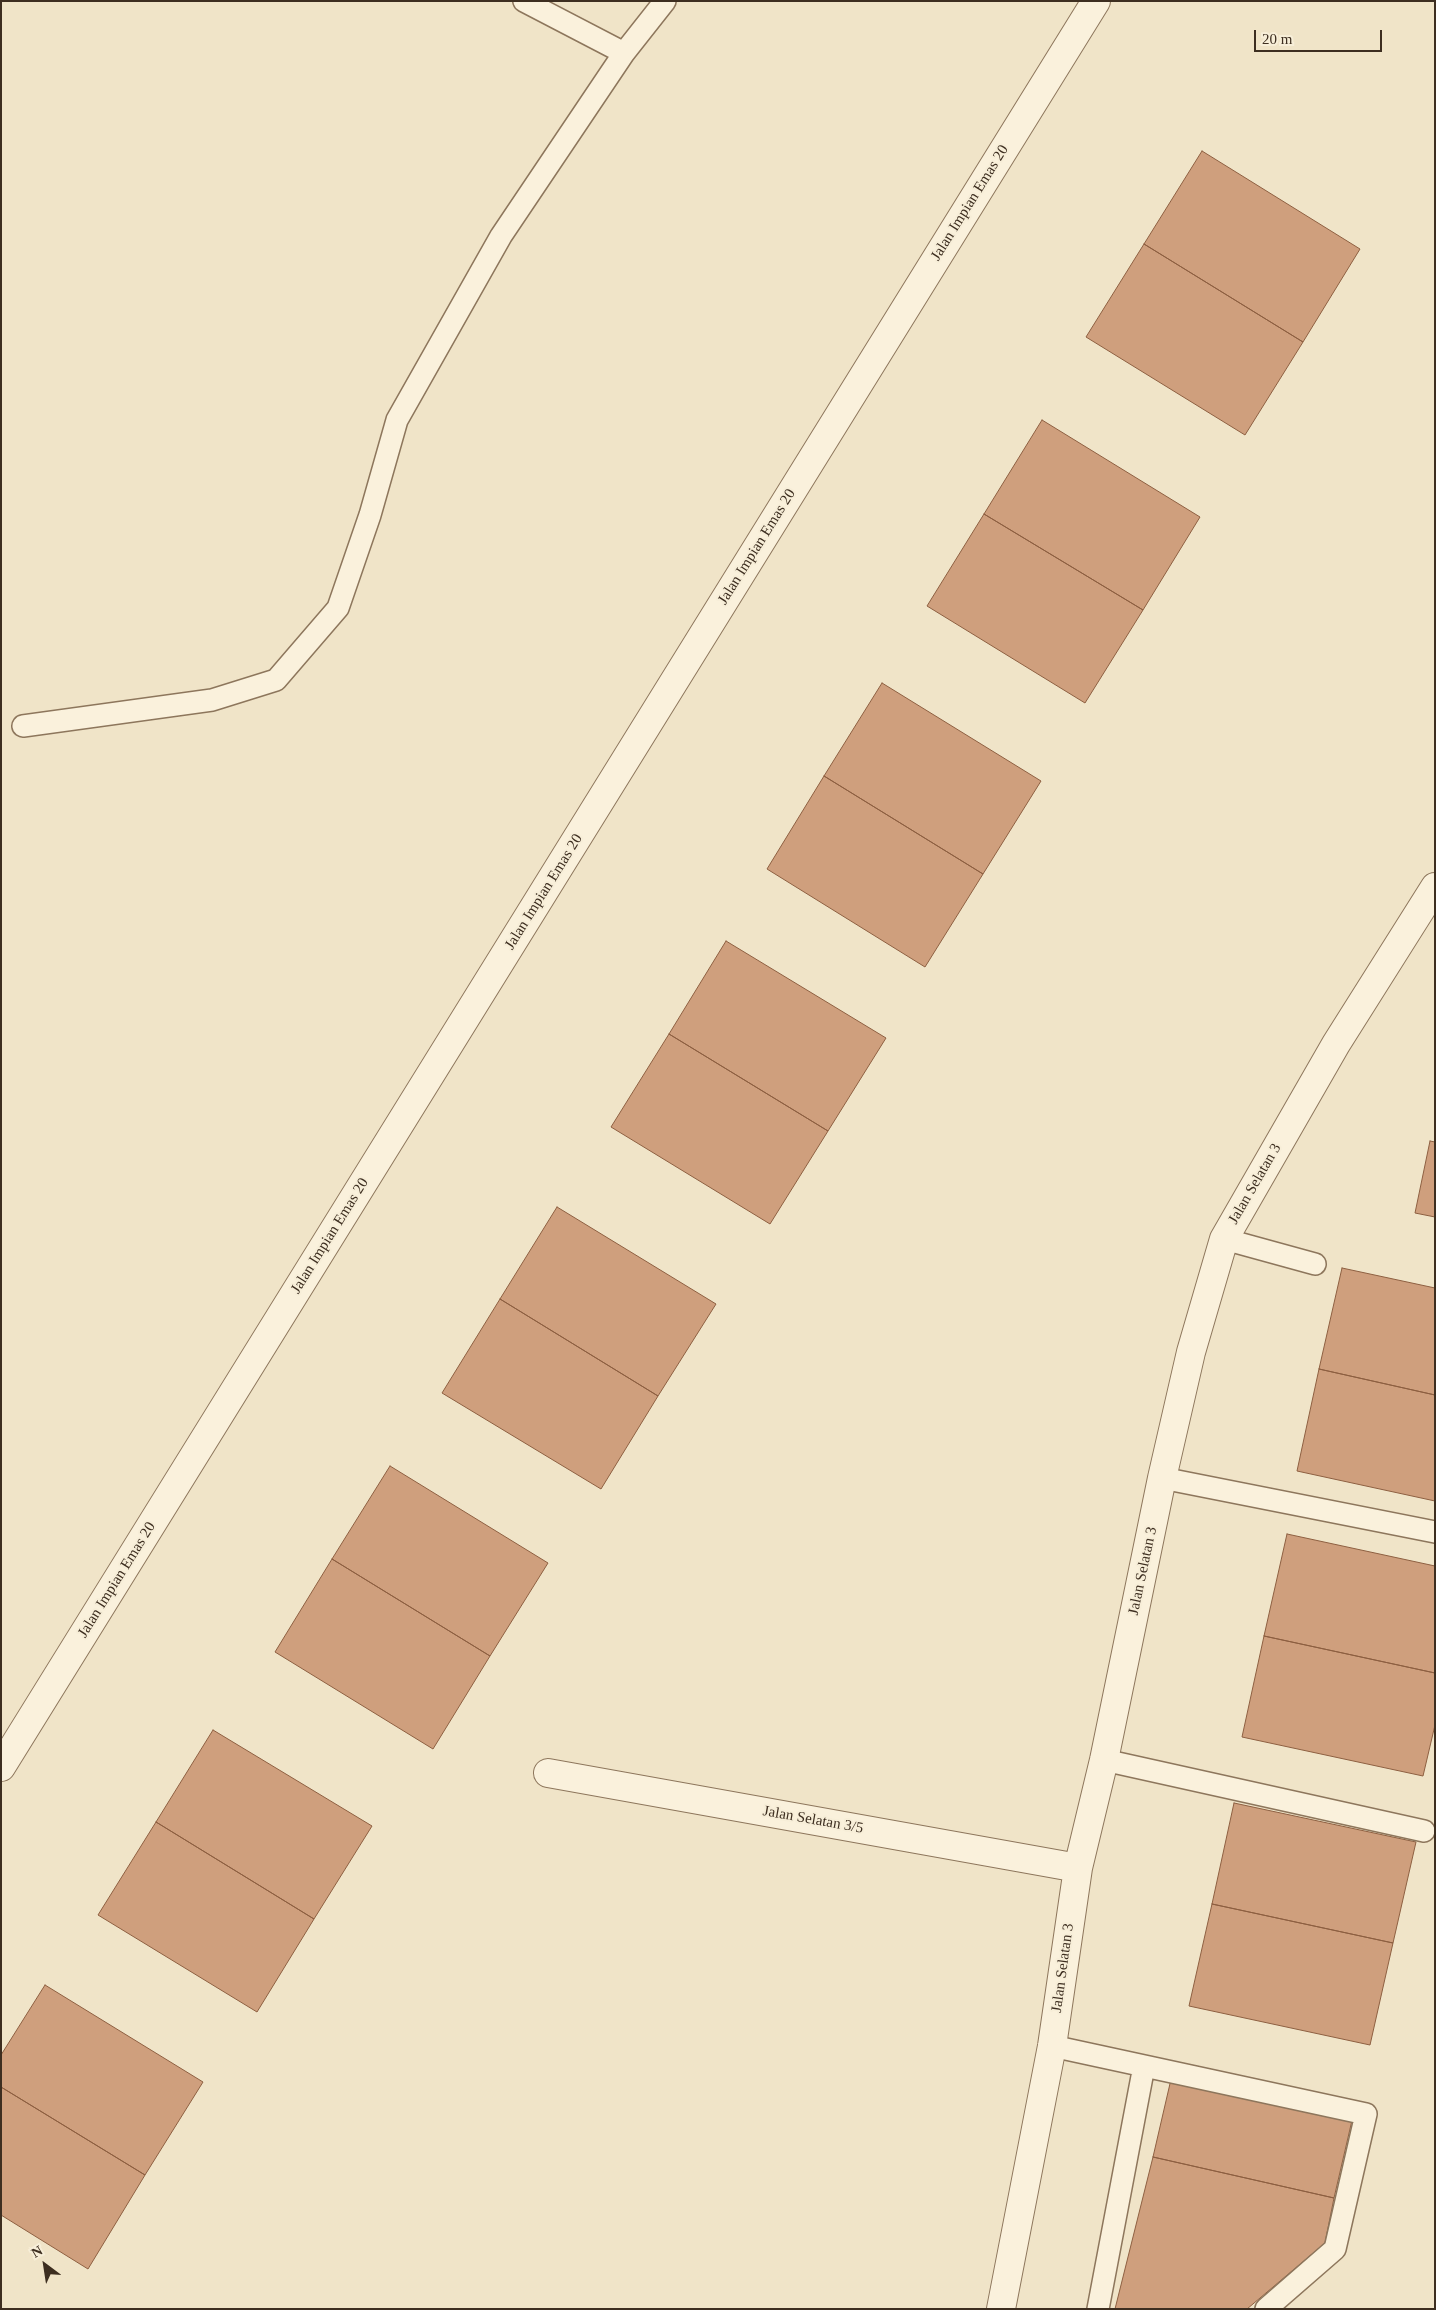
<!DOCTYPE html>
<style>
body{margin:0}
#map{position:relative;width:1436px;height:2310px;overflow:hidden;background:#f0e4c8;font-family:"Times New Roman",serif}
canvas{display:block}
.frame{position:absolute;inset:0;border:2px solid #3d2e20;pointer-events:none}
.north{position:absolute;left:20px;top:2240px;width:50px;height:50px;-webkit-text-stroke:4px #f7eed8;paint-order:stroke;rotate:329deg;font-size:14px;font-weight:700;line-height:20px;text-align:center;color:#3d2e20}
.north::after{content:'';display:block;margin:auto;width:18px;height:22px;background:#3d2e20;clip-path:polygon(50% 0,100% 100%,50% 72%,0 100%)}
.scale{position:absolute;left:1254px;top:30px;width:128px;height:22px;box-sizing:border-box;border:2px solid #3d2e20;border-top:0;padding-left:6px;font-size:15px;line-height:18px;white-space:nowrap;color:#3d2e20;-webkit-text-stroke:4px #f7eed8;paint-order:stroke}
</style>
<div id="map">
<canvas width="1436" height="2310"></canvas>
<div class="frame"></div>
<div class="north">N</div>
<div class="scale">20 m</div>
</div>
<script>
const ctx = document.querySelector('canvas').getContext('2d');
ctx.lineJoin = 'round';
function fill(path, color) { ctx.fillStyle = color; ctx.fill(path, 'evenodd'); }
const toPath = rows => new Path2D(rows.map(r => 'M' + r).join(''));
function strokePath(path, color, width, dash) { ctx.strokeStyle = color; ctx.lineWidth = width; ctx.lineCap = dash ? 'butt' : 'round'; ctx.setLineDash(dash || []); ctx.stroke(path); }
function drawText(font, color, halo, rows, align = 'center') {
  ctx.font = font + ' "Times New Roman",serif'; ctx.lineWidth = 4; ctx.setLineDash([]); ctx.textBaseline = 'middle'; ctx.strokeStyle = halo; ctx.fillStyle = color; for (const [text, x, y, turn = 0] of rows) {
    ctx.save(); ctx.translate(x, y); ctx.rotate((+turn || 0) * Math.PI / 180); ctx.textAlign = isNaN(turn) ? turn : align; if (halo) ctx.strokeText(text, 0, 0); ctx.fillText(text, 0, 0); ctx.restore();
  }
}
const building = toPath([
 [1202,151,1360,249,1303,342,1144,244,1202,151],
 [1144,244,1303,342,1245,435,1086,337,1144,244],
 [1042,420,1200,517,1143,610,984,514,1042,420],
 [984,514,1143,610,1085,703,927,606,984,514],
 [882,683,1041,781,983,874,824,776,882,683],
 [824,776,983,874,925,967,767,869,824,776],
 [726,941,886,1038,828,1131,669,1034,726,941],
 [669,1034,828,1131,770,1224,611,1127,669,1034],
 [1430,1141,1435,1142,1435,1217,1415,1213,1430,1141],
 [557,1207,716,1304,658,1396,500,1299,557,1207],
 [1342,1268,1435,1288,1435,1395,1319,1369,1342,1268],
 [500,1299,658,1396,601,1489,442,1393,500,1299],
 [1319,1369,1435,1395,1435,1501,1297,1471,1319,1369],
 [390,1466,548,1563,490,1656,332,1559,390,1466],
 [1287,1534,1435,1566,1435,1673,1264,1636,1287,1534],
 [332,1559,490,1656,433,1749,275,1652,332,1559],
 [1264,1636,1435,1673,1435,1725,1423,1776,1242,1737,1264,1636],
 [213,1730,372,1826,314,1919,156,1822,213,1730],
 [1234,1803,1416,1842,1393,1943,1212,1904,1234,1803],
 [156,1822,314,1919,257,2012,98,1915,156,1822],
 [1212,1904,1393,1943,1370,2045,1189,2006,1212,1904],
 [45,1985,203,2082,145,2175,1,2087,1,2055,45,1985],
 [1172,2075,1353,2116,1334,2198,1153,2157,1172,2075],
 [1,2087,145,2175,88,2269,1,2215,1,2087],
 [1153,2157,1334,2198,1325,2243,1247,2309,1115,2309,1153,2157]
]);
const lane = toPath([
 [524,1,624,53,665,1],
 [23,726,212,700,276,680,338,608,370,515,397,420,501,236,624,53],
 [1224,1239,1315,1264],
 [1162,1478,1435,1532],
 [1104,1760,1424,1831],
 [1052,2046,1366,2114,1335,2249,1266,2309],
 [1098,2309,1144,2066]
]);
const street = toPath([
 [1,1767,1096,1],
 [548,1773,1078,1868],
 [1001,2309,1052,2046,1078,1868,1104,1760,1162,1478,1191,1352,1224,1239,1336,1044,1435,887]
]);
const streetNames = [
 ["Jalan Impian Emas 20",970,203,-58],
 ["Jalan Impian Emas 20",757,547,-58],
 ["Jalan Impian Emas 20",544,892,-58],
 ["Jalan Selatan 3",1255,1184,-60],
 ["Jalan Impian Emas 20",330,1236,-58],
 ["Jalan Selatan 3",1143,1571,-78],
 ["Jalan Impian Emas 20",117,1580,-58],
 ["Jalan Selatan 3/5",813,1820,10],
 ["Jalan Selatan 3",1063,1968,-82]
];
fill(building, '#cf9f7d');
strokePath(building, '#8d5f41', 1);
strokePath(lane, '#8d765c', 24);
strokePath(street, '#8d765c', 30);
strokePath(lane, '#faf1dc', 21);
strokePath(street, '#faf1dc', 28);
drawText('15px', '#3d2e20', '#f7eed8', streetNames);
</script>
